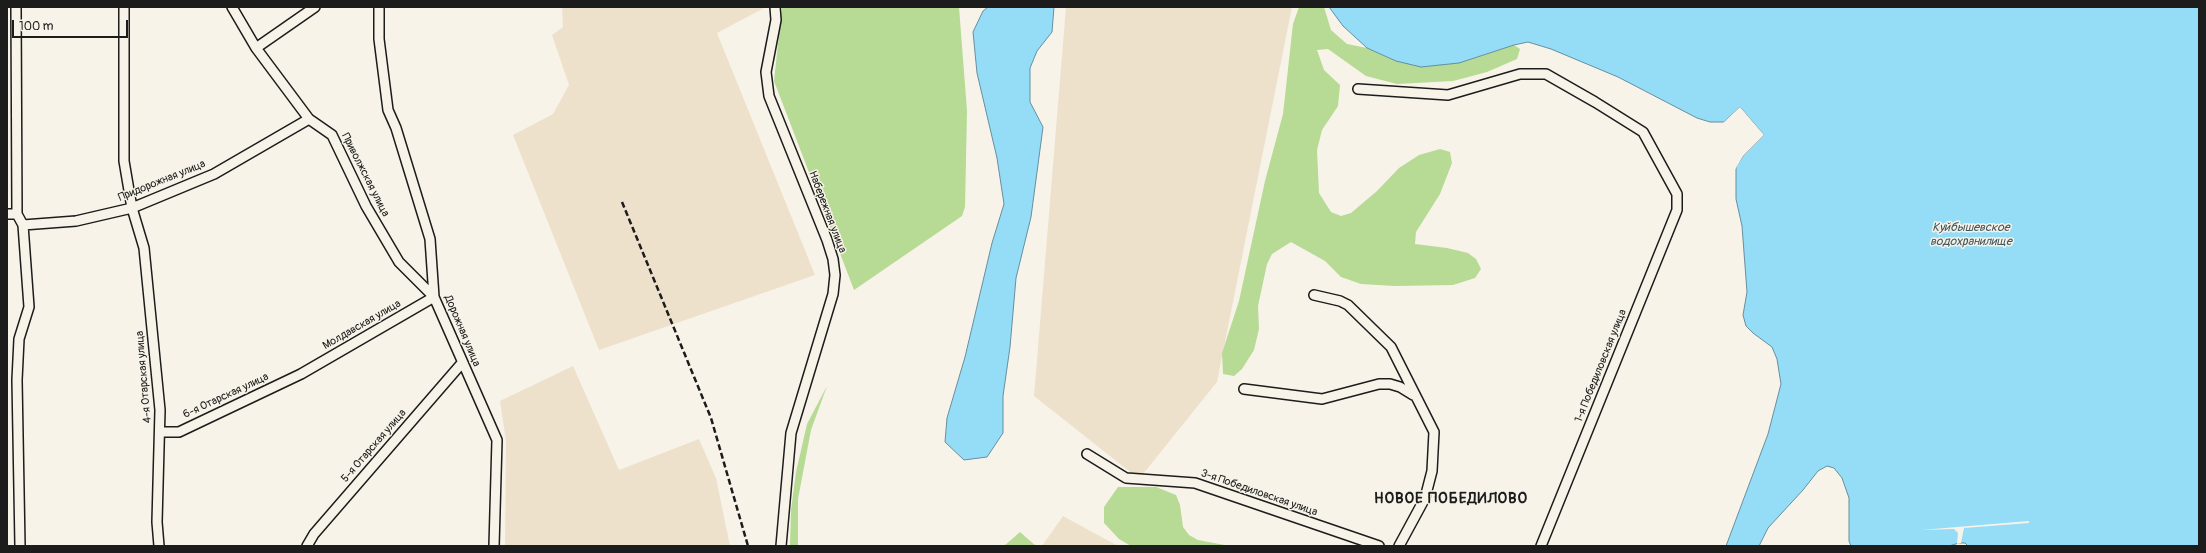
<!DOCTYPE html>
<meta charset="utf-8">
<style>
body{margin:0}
#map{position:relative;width:2206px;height:553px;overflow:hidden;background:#f7f3e8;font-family:Pangolin,sans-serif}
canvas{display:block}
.frame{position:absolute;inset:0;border:8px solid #1c1c1c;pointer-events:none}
.scale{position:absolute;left:12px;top:20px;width:116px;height:18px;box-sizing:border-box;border:2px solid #1c1c1c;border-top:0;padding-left:5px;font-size:12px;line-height:14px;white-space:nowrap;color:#1c1c1c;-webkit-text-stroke:3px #f7f3e8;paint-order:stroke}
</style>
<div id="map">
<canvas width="2206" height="553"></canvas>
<div class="frame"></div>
<div class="scale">100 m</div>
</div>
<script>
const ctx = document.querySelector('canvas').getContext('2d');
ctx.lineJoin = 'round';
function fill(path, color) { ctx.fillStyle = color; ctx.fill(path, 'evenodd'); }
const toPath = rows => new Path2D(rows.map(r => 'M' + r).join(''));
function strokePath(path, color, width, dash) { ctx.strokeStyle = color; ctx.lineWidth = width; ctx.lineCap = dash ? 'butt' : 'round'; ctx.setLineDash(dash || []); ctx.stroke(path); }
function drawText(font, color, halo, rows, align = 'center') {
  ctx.font = font + ' Pangolin,sans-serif'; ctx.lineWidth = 3; ctx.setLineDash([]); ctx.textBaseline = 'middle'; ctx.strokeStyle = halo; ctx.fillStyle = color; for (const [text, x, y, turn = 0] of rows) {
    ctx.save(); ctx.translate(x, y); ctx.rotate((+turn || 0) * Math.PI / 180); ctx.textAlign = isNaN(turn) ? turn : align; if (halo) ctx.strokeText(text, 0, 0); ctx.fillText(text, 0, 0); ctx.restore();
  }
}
const built = toPath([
 [565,7,766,7,717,33,815,275,599,350,513,135,553,114,569,85,552,35,563,27,562,9],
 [1066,7,1292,7,1217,382,1139,479,1034,396],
 [573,366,619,470,699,439,716,478,730,546,505,546,506,441,500,401],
 [1063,516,1118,546,1042,546]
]);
const green = toPath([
 [782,7,959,7,967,111,965,207,962,216,854,290,774,81],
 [1299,7,1324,7,1331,30,1347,44,1367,48,1396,61,1459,63,1514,45,1520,49,1517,59,1487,72,1453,81,1397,84,1366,76,1328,49,1317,50,1324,70,1340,85,1338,106,1322,130,1317,150,1319,193,1331,212,1341,216,1351,213,1377,191,1399,168,1419,155,1440,149,1450,152,1452,163,1440,194,1416,232,1415,244,1447,248,1468,253,1476,259,1481,269,1475,278,1453,285,1395,286,1361,284,1341,277,1325,261,1291,242,1272,254,1267,264,1258,306,1259,329,1254,350,1242,369,1234,376,1223,374,1222,353,1239,301,1265,181,1283,114,1293,24],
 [827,386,811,430,798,499,798,546,790,546,791,510,796,472,807,424],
 [1118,487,1156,487,1176,495,1180,505,1183,527,1189,535,1198,540,1230,546,1131,546,1119,539,1104,523,1104,507],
 [1020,532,1036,546,1004,546]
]);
const water = toPath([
 [988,7,1054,7,1052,32,1037,51,1030,68,1030,102,1043,127,1031,217,1016,278,1010,347,1003,396,1003,433,987,457,964,460,945,442,947,418,965,357,992,243,1004,204,997,158,977,73,973,32,983,11,988,7],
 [1329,7,2199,7,2199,546,1968,546,1965,543,1959,543,1949,546,1851,546,1849,541,1849,498,1842,478,1834,468,1827,466,1818,471,1803,490,1768,528,1759,546,1726,546,1768,434,1781,384,1777,359,1772,347,1753,333,1746,326,1743,315,1747,292,1742,226,1736,199,1736,167,1743,156,1764,135,1740,107,1724,122,1710,122,1697,118,1618,77,1551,49,1528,42,1514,45,1459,63,1421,67,1396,61,1367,48,1343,26,1329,7]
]);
const pier = toPath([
 [1740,107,1764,135,1743,156,1733,173,1734,166,1742,155,1762,135,1740,109,1725,123,1722,124],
 [2029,521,2029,523,1964,528,1961,543,1957,544,1958,533,1954,529,1921,530]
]);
const minor = toPath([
 [16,7,17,214,23,225,29,307,19,339,17,380,20,546],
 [124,7,124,161,132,208,144,248,160,410,157,522,159,546],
 [379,7,379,39,388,110,396,128,430,239,434,297,497,440,494,546],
 [775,7,776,20,766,72,769,96,827,240,833,259,835,275,833,294,791,433,781,546],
 [256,48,315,7],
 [1358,89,1448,95,1520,74,1546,74,1595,102,1643,132,1677,194,1677,210,1541,546],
 [7,214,17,214],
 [23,225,76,221,132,208,214,174,309,119],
 [1314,295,1340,301,1348,305,1391,347,1434,432,1432,471,1425,498,1399,546],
 [1244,389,1322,399,1379,384,1390,384,1400,387,1413,395],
 [160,432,179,432,301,374,434,297,399,262,366,206,332,135,309,119,256,48,232,7],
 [1087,454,1126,478,1195,483,1379,546],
 [307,546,314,534,462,363]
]);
const rail = toPath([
 [622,202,711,418,748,546]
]);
const streetNames = [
 ["Приволжская улица",365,175,63],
 ["Придорожная улица",162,181,-22],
 ["Набережная улица",827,212,69],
 ["Молдавская улица",362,325,-30],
 ["Дорожная улица",462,331,67],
 ["1-я Победиловская улица",1601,366,-68],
 ["4-я Отарская улица",144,377,-95],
 ["6-я Отарская улица",226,396,-25],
 ["5-я Отарская улица",374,446,-49],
 ["3-я Победиловская улица",1259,493,19]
];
const waterNames = [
 ["Куйбышевское",1971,228],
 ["водохранилище",1971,242]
];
const districtNames = [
 ["НОВОЕ ПОБЕДИЛОВО",1451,499]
];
fill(built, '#eee1cc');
fill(green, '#b7da95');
fill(water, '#95dcf7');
strokePath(water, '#658f9f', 1);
fill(pier, '#f7f3e8');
strokePath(minor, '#1c1c1c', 12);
strokePath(minor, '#f7f3e8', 9);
strokePath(rail, '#1c1c1c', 2.5, [6, 3]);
drawText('11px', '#1c1c1c', '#f7f3e8', streetNames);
drawText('italic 12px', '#40565e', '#f7f3e8', waterNames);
ctx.letterSpacing = '1px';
drawText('bold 15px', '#1c1c1c', '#f7f3e8', districtNames);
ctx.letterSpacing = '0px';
</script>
